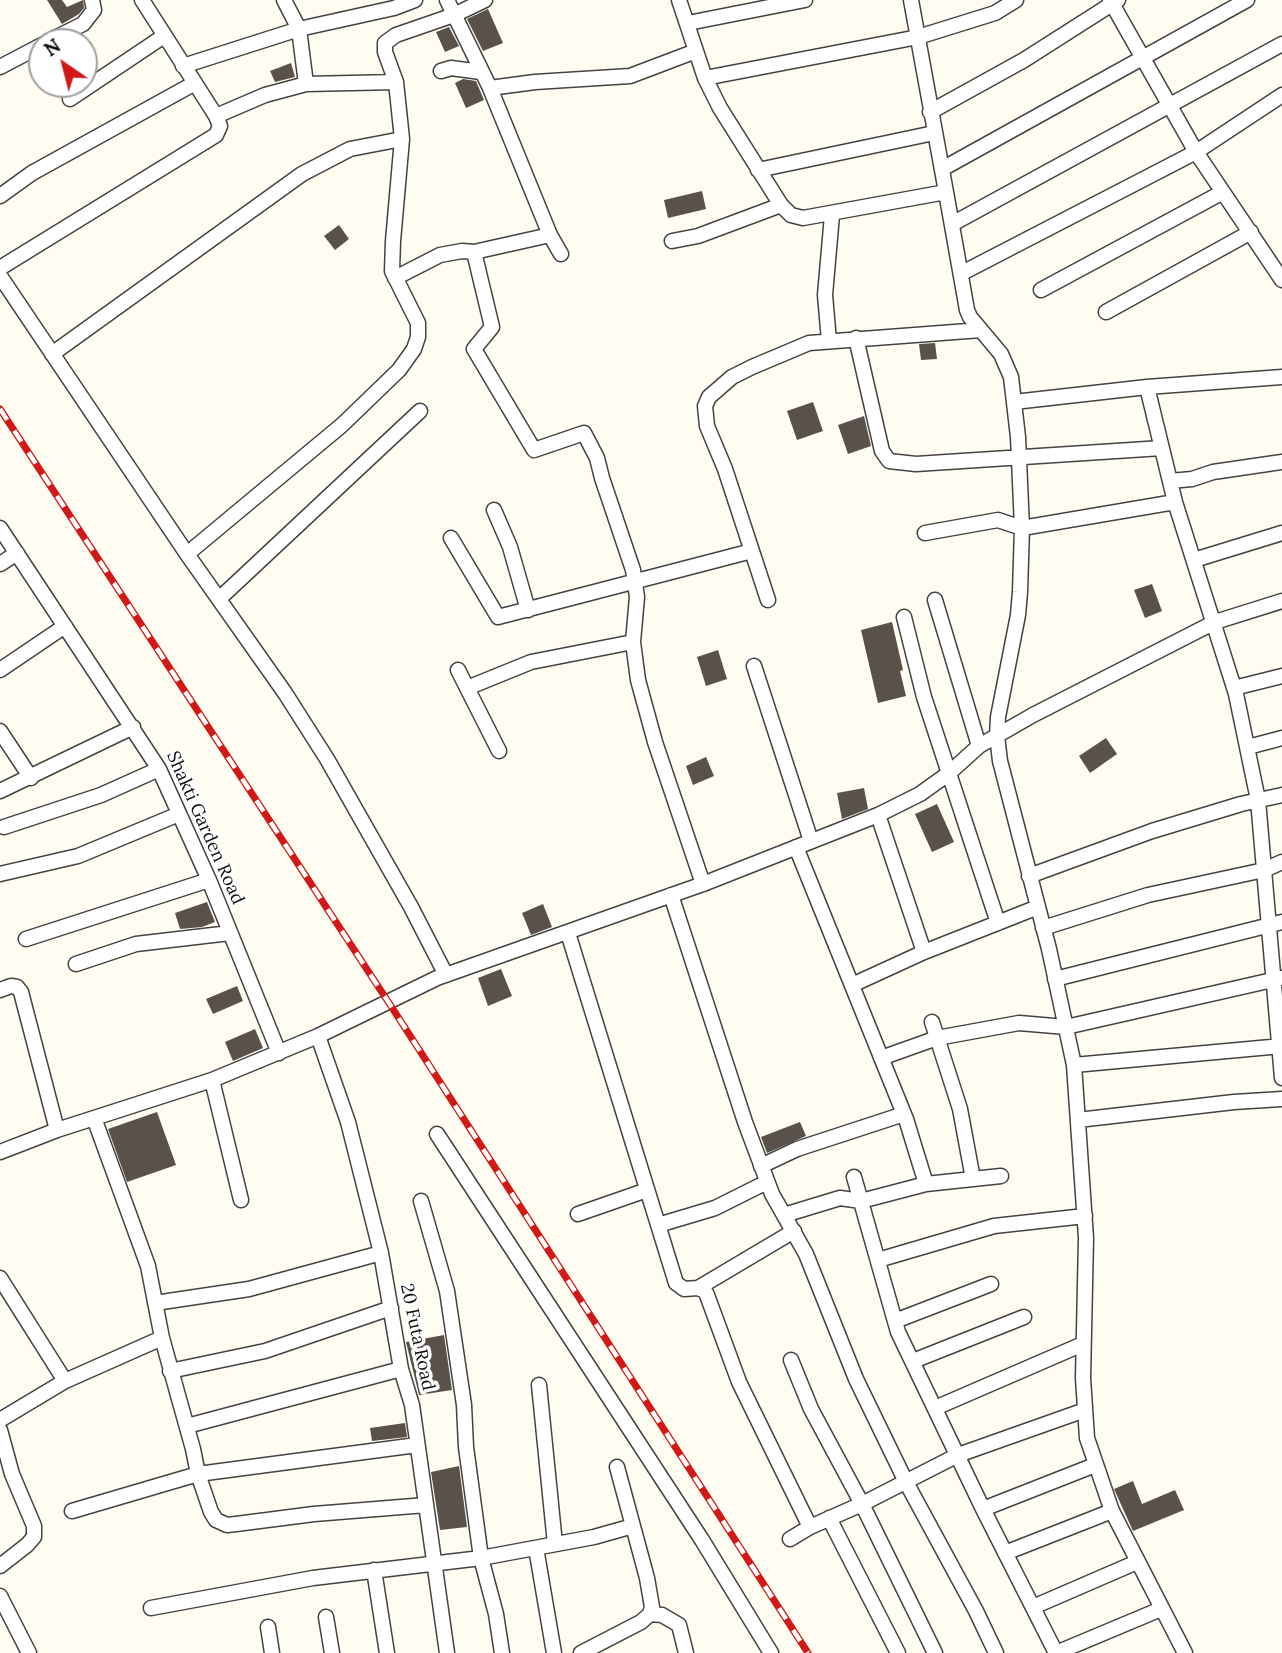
<!DOCTYPE html>
<style>
body{margin:0}
#map{position:relative;width:1282px;height:1653px;overflow:hidden;background:#fffdf2;font-family:Lora,serif}
canvas{display:block}
.north{position:absolute;left:28px;top:28px;width:70px;height:70px;box-sizing:border-box;background:#fff;border:2px solid #9f9f9f;border-radius:50%;rotate:325deg;font-size:19px;font-weight:700;line-height:28px;text-align:center;color:#101010}
.north::after{content:'';display:block;margin:auto;width:24px;height:32px;background:#d11a17;clip-path:polygon(50% 0,100% 100%,50% 72%,0 100%)}
</style>
<div id="map">
<canvas width="1282" height="1653"></canvas>
<div class="north">N</div>
</div>
<script>
const ctx = document.querySelector('canvas').getContext('2d');
ctx.lineJoin = 'round';
function fill(path, color) { ctx.fillStyle = color; ctx.fill(path, 'evenodd'); }
const toPath = rows => new Path2D(rows.map(r => 'M' + r).join(''));
function strokePath(path, color, width, dash) { ctx.strokeStyle = color; ctx.lineWidth = width; ctx.lineCap = dash ? 'butt' : 'round'; ctx.setLineDash(dash || []); ctx.stroke(path); }
function drawText(font, color, halo, rows, align = 'center') {
  ctx.font = font + ' Lora,serif'; ctx.lineWidth = 7; ctx.setLineDash([]); ctx.textBaseline = 'middle'; ctx.strokeStyle = halo; ctx.fillStyle = color; for (const [text, x, y, turn = 0] of rows) {
    ctx.save(); ctx.translate(x, y); ctx.rotate((+turn || 0) * Math.PI / 180); ctx.textAlign = isNaN(turn) ? turn : align; if (halo) ctx.strokeText(text, 0, 0); ctx.fillText(text, 0, 0); ctx.restore();
  }
}
const building = toPath([
 [47,0,62,0,67,7,83,0,84,8,79,14,62,24],
 [488,9,503,43,483,51,467,19],
 [449,27,459,46,445,52,436,32],
 [291,63,295,77,275,82,270,71],
 [463,79,476,81,484,100,466,108,455,83],
 [702,191,706,209,668,218,664,200],
 [339,225,349,239,335,250,324,236],
 [935,343,937,359,921,360,919,344],
 [813,402,823,431,797,440,787,411],
 [864,416,871,446,848,454,838,425],
 [1152,584,1162,611,1145,618,1134,590],
 [892,622,903,670,900,671,906,696,878,703,861,630],
 [718,650,727,679,706,686,697,657],
 [1106,738,1117,754,1090,773,1079,756],
 [706,757,714,776,693,785,686,766],
 [864,788,868,809,842,819,837,793],
 [937,804,954,842,932,852,915,814],
 [207,902,215,922,202,927,180,929,175,913],
 [543,904,552,927,531,935,522,913],
 [501,969,512,996,488,1006,478,978],
 [237,986,243,1001,213,1014,206,999],
 [255,1029,263,1048,233,1061,225,1042],
 [157,1112,176,1165,127,1182,108,1129],
 [800,1122,806,1136,767,1153,761,1137],
 [444,1335,452,1390,419,1395,406,1342],
 [405,1423,407,1437,372,1441,370,1428],
 [459,1466,467,1527,440,1530,431,1472],
 [1133,1481,1142,1504,1175,1490,1184,1510,1133,1531,1114,1489]
]);
const street = toPath([
 [284,0,299,29,306,84],
 [447,0,490,88,550,235,561,254],
 [679,0,705,78,720,108,781,205,791,215,803,218,946,192,911,0],
 [1110,0,1196,152,1282,280],
 [688,23,805,0],
 [47,42,83,24,94,10,92,0],
 [183,66,299,29,394,8,415,0],
 [0,67,42,45],
 [441,71,451,68,481,72],
 [705,78,918,37,995,13,1016,0],
 [490,88,535,82,630,76,696,51],
 [70,99,164,36],
 [930,112,1024,60,1118,0],
 [216,116,265,95,306,84,396,82],
 [942,169,1247,0],
 [758,170,934,133],
 [946,192,967,310,970,317,1001,354,1011,377,1018,437,1022,528,1020,592,1018,615,998,717,997,736,1000,761,1049,949,1074,1065,1086,1238,1083,1378,1087,1438,1112,1511,1185,1653],
 [0,196,32,173,195,83],
 [952,224,1282,44],
 [550,235,474,252,492,327,474,349,534,450,584,433,597,458,602,478,633,570,637,597,633,642,638,680,655,742,703,884],
 [672,241,698,236,781,205],
 [0,268,216,135,220,126,216,116,142,0],
 [962,273,1196,152,1282,95],
 [0,276,187,554,285,693,327,759,411,907,446,975],
 [395,278,440,255,462,251,474,252],
 [1041,290,1223,192],
 [1106,312,1251,232],
 [856,338,882,451,889,461,916,464,1162,448],
 [829,341,825,295,832,215],
 [52,354,302,174,350,149,402,139],
 [1147,387,1175,502,1236,694,1258,800,1282,1078],
 [1014,402,1147,387,1282,377],
 [1170,481,1192,479,1213,472,1282,462],
 [494,510,510,547,528,610],
 [0,528,159,769,209,880,279,1053],
 [925,533,998,520,1022,528,1175,502],
 [451,538,498,617,752,551],
 [187,554,342,425,399,370,414,349,418,337,418,323,392,271,393,241,402,139,396,82,385,52,385,43,396,35,454,15,485,0],
 [1194,560,1282,533],
 [0,564,17,553],
 [219,599,420,411],
 [768,600,725,469,707,426,705,406,709,397,732,377,752,367,809,343,981,330],
 [935,600,979,746],
 [904,617,924,697,998,923],
 [754,666,811,841],
 [0,670,65,626],
 [458,670,499,751],
 [467,688,531,662,633,642],
 [1234,688,1282,676],
 [0,731,31,778],
 [1248,747,1282,738],
 [0,791,133,727],
 [878,815,924,952],
 [4,827,101,795,159,769],
 [796,847,906,1119,926,1184],
 [0,874,78,856,179,814],
 [1029,876,1152,831,1241,804,1282,795],
 [671,895,745,1122,772,1194,806,1254,856,1379,906,1482,976,1611,996,1653],
 [1043,928,1148,895,1264,870,1282,862],
 [568,933,676,1283,684,1289,698,1288,705,1291,707,1295,739,1382,810,1527],
 [26,939,209,880],
 [76,964,136,944,230,933],
 [1055,979,1282,922],
 [852,985,924,952,1038,907],
 [0,990,11,986,17,987,21,992,57,1130],
 [932,1022,960,1109,973,1179],
 [318,1036,348,1122,381,1253,401,1369,412,1405,447,1653],
 [881,1058,937,1038,1019,1023,1066,1027,1281,978],
 [1074,1065,1282,1046],
 [212,1080,241,1200],
 [94,1118,148,1266,162,1338,193,1449,198,1474,211,1512,216,1520,227,1525,236,1524,314,1514,426,1505],
 [1078,1120,1234,1102,1282,1099],
 [437,1134,702,1540,771,1653],
 [0,1152,57,1130,212,1080,318,1036,437,978,703,884,878,815,920,794,948,774,979,746,1033,715,1215,622,1282,601],
 [761,1166,797,1149,904,1114],
 [854,1177,898,1332,983,1509,1056,1653],
 [421,1201,447,1291,464,1405,466,1447,481,1558,496,1614,502,1653],
 [578,1214,647,1190],
 [784,1215,840,1198,861,1201,926,1184,1001,1176],
 [658,1225,715,1208,767,1182],
 [878,1260,994,1226,1085,1216],
 [0,1278,65,1381],
 [698,1288,794,1231],
 [155,1303,249,1289,381,1253],
 [895,1321,991,1284],
 [791,1360,811,1409,862,1504,935,1653],
 [913,1361,1024,1317],
 [170,1371,265,1351,391,1308],
 [539,1385,555,1544],
 [935,1408,1083,1344],
 [0,1420,65,1381,162,1338],
 [187,1426,401,1369],
 [0,1430,12,1474,34,1526,34,1537,27,1545,0,1566],
 [983,1509,1095,1465],
 [72,1511,198,1474,417,1445],
 [829,1518,898,1653],
 [790,1539,810,1527,862,1504,958,1455,1085,1410],
 [536,1548,554,1653],
 [1005,1553,1112,1511],
 [374,1570,387,1653],
 [0,1596,29,1653],
 [1033,1607,1137,1562],
 [151,1608,313,1578,481,1558,594,1537,633,1526],
 [650,1614,662,1615,679,1625,686,1653],
 [326,1617,332,1653],
 [268,1627,272,1653],
 [581,1653,641,1622,650,1614,652,1607,647,1578,617,1467],
 [1056,1653,1161,1609]
]);
const rail = toPath([
 [0,409,389,1003,808,1653]
]);
const streetNames = [
 ["Shakti Garden Road",205,828,66],
 ["20 Futa Road",417,1337,78]
];
fill(building, '#5a514b');
strokePath(street, '#434343', 17);
strokePath(street, '#fff', 14);
strokePath(rail, '#d11a17', 7);
strokePath(rail, '#fff', 4.5, [13]);
drawText('18px', '#101010', '#fff', streetNames);
</script>
